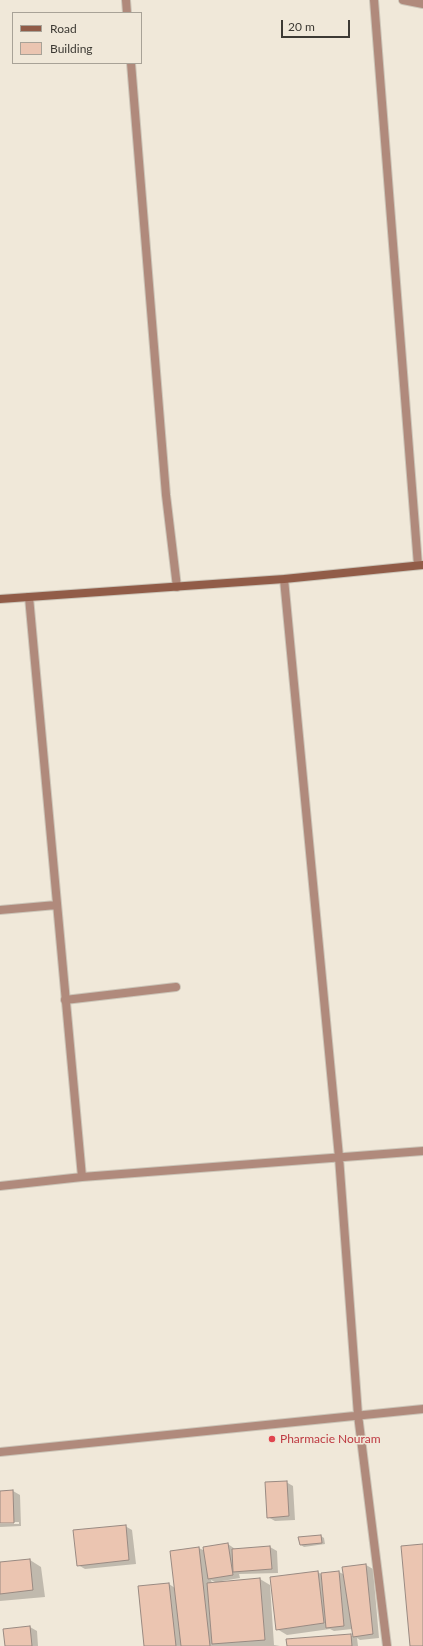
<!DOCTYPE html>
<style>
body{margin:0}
#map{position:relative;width:423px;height:1646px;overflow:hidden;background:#f0e8d9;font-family:Lato,sans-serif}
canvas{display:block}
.legend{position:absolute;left:12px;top:12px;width:130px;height:52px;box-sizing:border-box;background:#f0e8d9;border:1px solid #a8a297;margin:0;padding:5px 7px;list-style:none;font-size:12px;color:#3d3a34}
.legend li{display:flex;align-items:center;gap:8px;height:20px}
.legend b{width:20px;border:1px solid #a8a297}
.scale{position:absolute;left:281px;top:20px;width:69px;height:18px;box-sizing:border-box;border:2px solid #3d3a34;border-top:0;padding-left:5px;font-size:12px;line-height:14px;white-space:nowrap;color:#3d3a34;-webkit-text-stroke:3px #f0e8d9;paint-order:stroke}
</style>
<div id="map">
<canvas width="423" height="1646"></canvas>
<ul class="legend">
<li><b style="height:5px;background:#915c48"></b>Road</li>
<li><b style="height:11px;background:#ebc5b1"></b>Building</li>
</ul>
<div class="scale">20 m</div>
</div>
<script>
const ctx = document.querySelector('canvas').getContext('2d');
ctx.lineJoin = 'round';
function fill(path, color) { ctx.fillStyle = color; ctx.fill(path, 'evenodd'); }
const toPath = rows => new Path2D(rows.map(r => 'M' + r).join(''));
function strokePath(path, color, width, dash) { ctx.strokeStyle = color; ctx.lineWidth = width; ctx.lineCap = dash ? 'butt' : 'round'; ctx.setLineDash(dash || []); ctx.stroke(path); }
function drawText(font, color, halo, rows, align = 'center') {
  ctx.font = font + ' Lato,sans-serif'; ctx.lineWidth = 3; ctx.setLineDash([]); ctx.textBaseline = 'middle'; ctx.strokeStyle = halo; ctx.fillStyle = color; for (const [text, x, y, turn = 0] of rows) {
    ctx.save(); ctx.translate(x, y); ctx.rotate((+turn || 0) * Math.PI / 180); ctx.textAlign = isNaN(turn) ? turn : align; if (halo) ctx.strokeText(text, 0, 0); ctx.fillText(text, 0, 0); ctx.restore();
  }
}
const shadow = toPath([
 [286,1482,293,1486,295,1520,275,1521,268,1517],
 [13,1491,20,1495,21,1526,0,1527,0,1524,19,1524,19,1522,0,1522,0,1492],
 [125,1526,132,1530,136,1564,85,1569,78,1565],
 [321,1536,324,1538,325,1544,304,1547,301,1545,300,1538],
 [228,1544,235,1549,270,1547,277,1551,278,1573,239,1574,240,1578,222,1581,222,1583,260,1579,270,1585,274,1645,280,1646,145,1646,169,1584,175,1588,199,1548,205,1551],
 [211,1580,217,1583,212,1583],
 [30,1560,41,1567,45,1597,0,1601,0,1563],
 [366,1565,373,1569,379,1638,360,1640,357,1638,358,1646,288,1646,350,1635,354,1637,352,1629,334,1631,330,1629,287,1635,277,1629,318,1572,322,1575,339,1572,345,1575],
 [30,1627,37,1631,38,1646,6,1646]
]);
const building = toPath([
 [287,1481,289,1516,267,1518,265,1482,287,1481],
 [13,1490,14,1523,0,1523,0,1491,13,1490],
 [126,1525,129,1560,77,1566,73,1530,126,1525],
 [321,1535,322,1543,300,1545,298,1537,321,1535],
 [228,1543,233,1575,208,1579,203,1547,228,1543],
 [423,1544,423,1646,410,1646,401,1546,423,1544],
 [270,1546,272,1569,233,1572,232,1549,270,1546],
 [199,1547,210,1646,181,1646,170,1551,199,1547],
 [30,1559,33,1590,0,1594,0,1562,30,1559],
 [366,1564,373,1634,353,1637,342,1567,366,1564],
 [318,1571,324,1623,276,1630,270,1577,318,1571],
 [339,1571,344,1626,326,1628,321,1573,339,1571],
 [260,1578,265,1640,212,1644,207,1583,260,1578],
 [169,1583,176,1646,144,1646,138,1586,169,1583],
 [30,1626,32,1646,5,1646,3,1629,30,1626],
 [351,1634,352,1646,287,1646,286,1639,351,1634]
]);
const lane = toPath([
 [65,1000,176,987]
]);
const street = toPath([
 [126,0,127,13],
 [374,0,418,565],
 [403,0,423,4],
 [131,63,166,495,177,587],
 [284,579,339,1157,358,1415,387,1646],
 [29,597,82,1177],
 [0,910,56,905],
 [0,1186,82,1177,423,1151],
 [0,1452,423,1409]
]);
const secondary = toPath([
 [0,599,284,579,423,565]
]);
const markers = [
 [272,1439,4,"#e0444e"]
];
const healthNames = [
 ["Pharmacie Nouram",280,1439]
];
fill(shadow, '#0003');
fill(building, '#ebc5b1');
strokePath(building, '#998a82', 1);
strokePath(lane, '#ccc5b8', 10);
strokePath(street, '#ccc5b8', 10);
strokePath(secondary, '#ccc5b8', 10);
strokePath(lane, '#b08a7c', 8);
strokePath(street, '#b08a7c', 8);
strokePath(secondary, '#915c48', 8);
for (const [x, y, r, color] of markers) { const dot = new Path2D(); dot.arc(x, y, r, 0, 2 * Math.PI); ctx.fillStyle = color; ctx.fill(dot); strokePath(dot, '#f0e8d9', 1.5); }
drawText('12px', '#be3a42', '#f0e8d9', healthNames, 'left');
</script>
